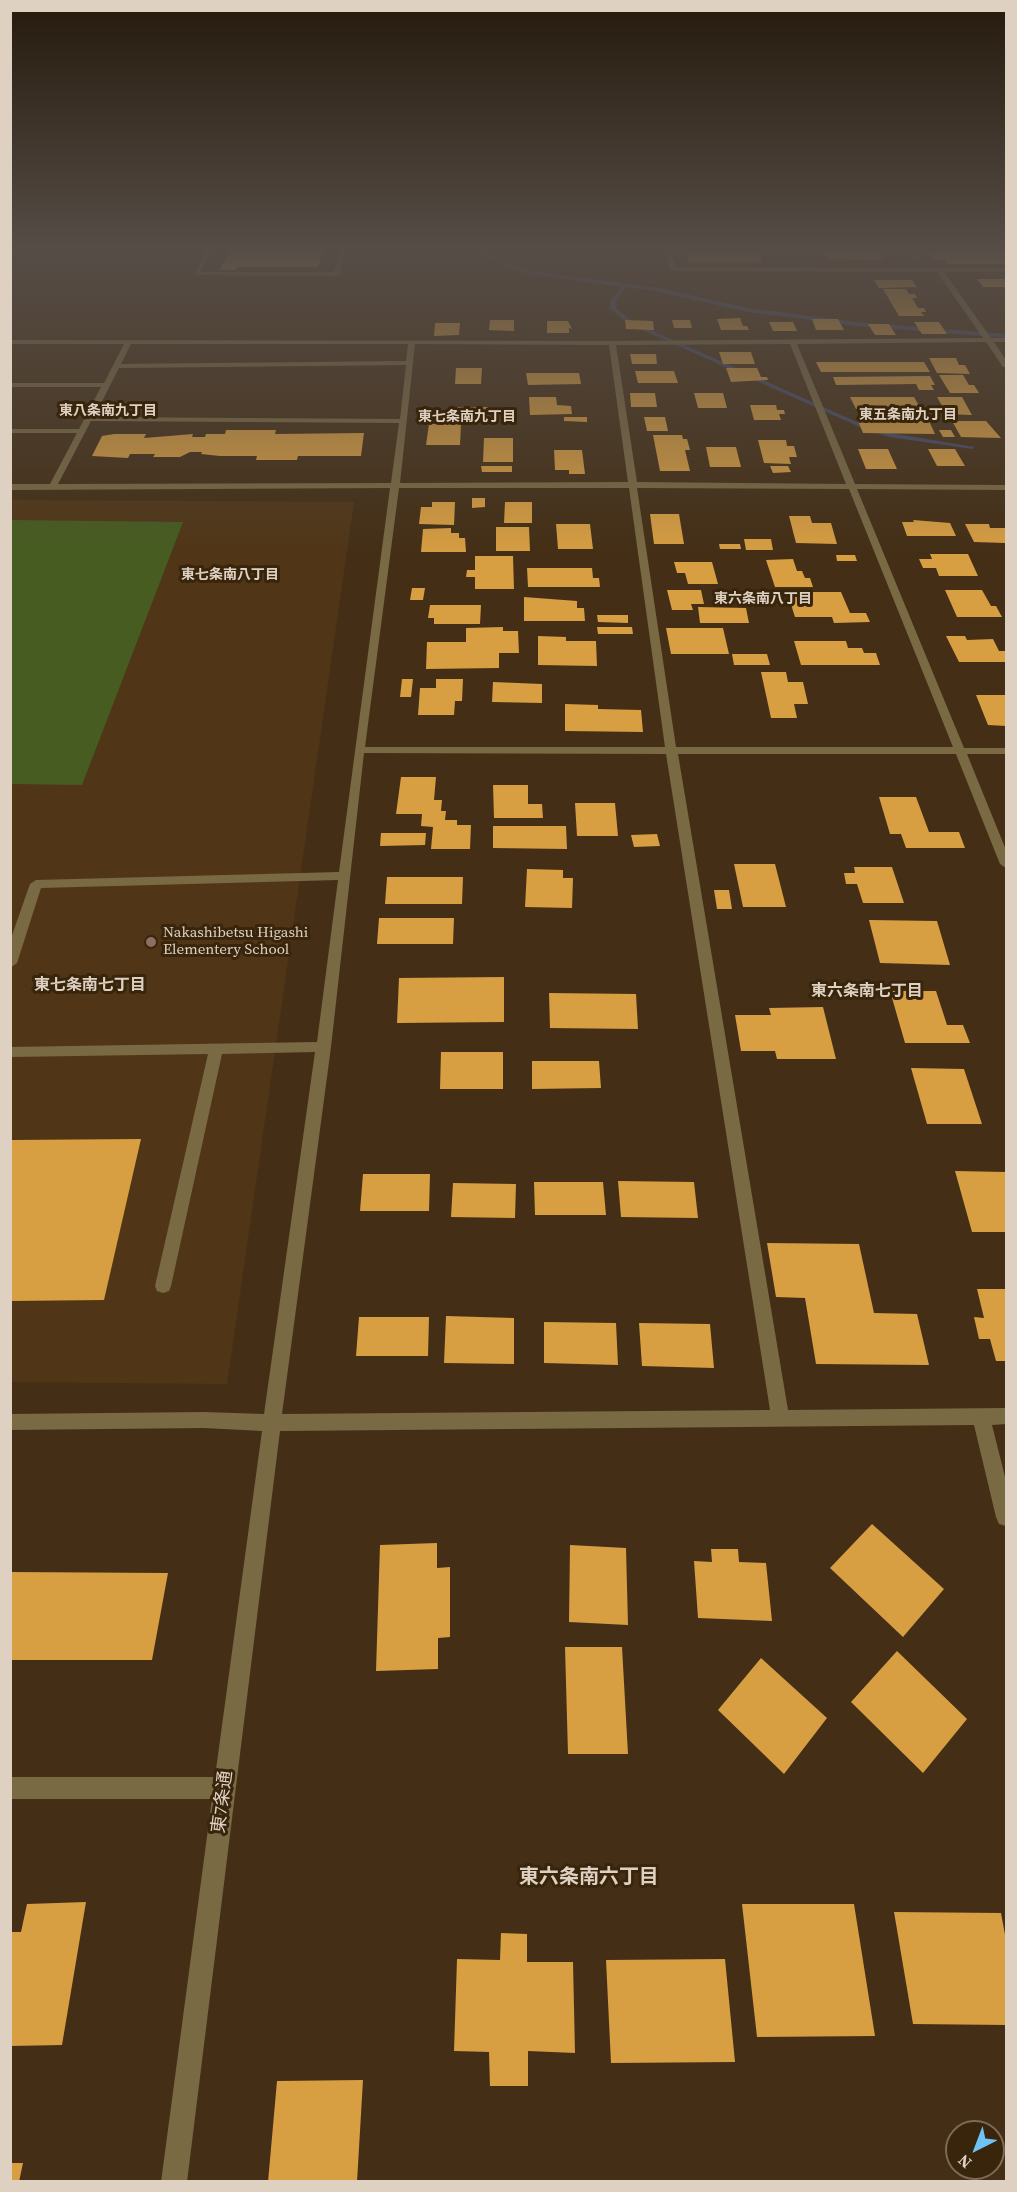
<!DOCTYPE html>
<meta charset="utf-8">
<style>
body{margin:0}
#map{position:relative;width:1017px;height:2192px;overflow:hidden;background:#442f16;font-family:"Source Serif 4",serif}
canvas{display:block}
.frame{position:absolute;inset:0;border:12px solid #ded1c2;pointer-events:none}
.north{position:absolute;left:945px;top:2120px;width:60px;height:60px;box-sizing:border-box;background:#39250c;border:2px solid #7b6a55;border-radius:50%;rotate:222deg;font-size:16px;font-weight:700;line-height:24px;text-align:center;color:#ded1c2}
.north::after{content:'';display:block;margin:auto;width:21px;height:27px;background:#6fc2f4;clip-path:polygon(50% 0,100% 100%,50% 72%,0 100%)}
</style>
<div id="map">
<canvas width="1017" height="2192"></canvas>
<div class="frame"></div>
<div class="north">N</div>
</div>
<script>
const ctx = document.querySelector('canvas').getContext('2d');
ctx.lineJoin = 'round';
function fill(path, color) { ctx.fillStyle = color; ctx.fill(path, 'evenodd'); }
const toPath = rows => new Path2D(rows.map(r => 'M' + r).join(''));
function strokePath(path, color, width, dash) { ctx.strokeStyle = color; ctx.lineWidth = width; ctx.lineCap = dash ? 'butt' : 'round'; ctx.setLineDash(dash || []); ctx.stroke(path); }
function drawText(font, color, halo, rows, align = 'center') {
  ctx.font = font + ' "Source Serif 4","Noto Sans JP",serif'; ctx.lineWidth = 6; ctx.setLineDash([]); ctx.textBaseline = 'middle'; ctx.strokeStyle = halo; ctx.fillStyle = color; for (const [text, x, y, turn = 0] of rows) {
    ctx.save(); ctx.translate(x, y); ctx.rotate((+turn || 0) * Math.PI / 180); ctx.textAlign = isNaN(turn) ? turn : align; if (halo) ctx.strokeText(text, 0, 0); ctx.fillText(text, 0, 0); ctx.restore();
  }
}
const built = toPath([
 [675,248,1006,248,1006,265,681,266],
 [11,500,354,502,227,1384,11,1382]
]);
const green = toPath([
 [11,520,183,522,82,785,11,784]
]);
const stream = toPath([
 [471,248,476,248,512,266,533,271,659,288,748,308,856,322,1006,334,1006,338,856,326,748,312,659,292,627,287,617,299,616,308,633,322,866,426,890,433,975,447,972,449,889,437,862,428,629,324,610,309,611,299,622,287,531,274,508,268,471,248]
]);
const building = toPath([
 [230,248,324,248,318,267,237,267,236,270,220,270],
 [821,248,875,248,883,260,828,259],
 [925,248,1006,248,1006,264,947,264,945,260,934,260],
 [686,254,759,254,762,262,688,262],
 [977,279,1006,279,1006,287,983,287],
 [874,280,912,280,917,287,879,288],
 [883,289,906,289,909,294,915,294,917,298,912,298,918,308,924,308,926,312,921,312,924,316,899,316],
 [740,318,743,326,747,326,749,330,721,330,717,319],
 [812,319,838,319,844,330,816,330],
 [490,320,514,320,514,331,489,330],
 [625,320,653,321,654,330,626,329],
 [672,320,690,320,692,328,674,328],
 [547,321,568,321,572,329,569,328,569,333,547,333],
 [769,322,793,322,797,331,773,331],
 [914,322,939,322,947,334,922,334],
 [435,323,460,323,459,335,434,336],
 [868,324,889,324,896,335,875,335],
 [719,352,751,352,755,364,723,364],
 [630,354,656,354,657,364,632,364],
 [929,358,956,358,959,365,965,365,970,374,937,373],
 [816,362,924,362,930,372,821,372],
 [456,368,482,368,481,384,455,384],
 [726,368,757,368,761,377,767,377,768,380,731,382],
 [635,371,674,371,678,383,638,383],
 [526,373,579,373,581,384,528,385],
 [939,375,963,375,969,385,974,385,979,393,950,393],
 [930,376,935,385,931,385,934,390,919,390,916,384,836,385,833,377],
 [630,393,655,393,657,407,631,407],
 [694,393,723,393,727,408,698,408],
 [529,397,556,397,557,405,571,406,572,414,530,415],
 [850,397,914,397,921,409,856,409],
 [937,397,962,397,972,415,947,414],
 [750,405,776,405,777,410,784,410,785,414,779,414,781,420,754,420],
 [449,407,488,407,488,419,448,419],
 [564,417,587,417,587,422,564,421],
 [644,417,665,417,668,431,647,431],
 [858,421,929,421,935,434,863,433],
 [952,421,986,421,1001,438,961,437],
 [429,424,461,424,460,445,426,445],
 [226,430,276,430,275,434,364,433,361,456,298,456,297,460,256,460,257,456,220,456,201,454,202,452,190,452,180,457,153,457,155,454,130,454,128,458,92,456,102,436,114,434,146,434,144,438,193,434,192,437,205,437,206,434,225,434],
 [939,430,951,430,955,437,943,437],
 [653,435,682,435,683,439,687,439,690,450,685,450,690,471,660,471],
 [484,438,513,438,513,462,483,462],
 [758,440,786,440,787,446,794,446,797,457,789,457,791,464,764,463],
 [706,447,736,447,741,467,710,467],
 [858,449,888,449,897,469,866,469],
 [928,449,955,449,965,466,937,466],
 [554,450,582,450,585,474,569,474,569,470,555,470],
 [481,466,512,466,512,472,482,472],
 [770,466,788,466,791,472,773,473],
 [472,498,485,498,485,507,472,508],
 [432,502,455,502,454,525,419,524,421,507,432,507],
 [505,502,532,502,532,523,504,523],
 [650,514,679,514,684,544,654,544],
 [789,516,810,516,812,523,831,523,837,544,796,543],
 [913,520,950,523,956,536,907,536,902,522,914,522],
 [556,524,590,524,593,549,558,549],
 [965,524,989,524,990,528,1005,528,1006,543,974,542],
 [496,527,529,527,530,551,496,551],
 [451,528,451,533,459,533,459,538,465,538,466,552,421,552,423,529],
 [744,539,771,539,773,550,746,550],
 [719,544,740,544,741,549,720,549],
 [930,554,968,554,978,576,939,576,936,568,923,568,919,559,932,559],
 [836,555,855,555,857,561,837,561],
 [475,556,513,556,514,589,475,589,475,577,466,577,467,570,475,570],
 [793,559,797,571,802,571,805,578,810,578,813,587,775,587,766,560],
 [674,562,712,562,718,584,688,584,685,573,677,573],
 [527,568,592,568,593,578,599,578,600,587,528,587],
 [412,588,425,588,423,600,410,600],
 [667,590,701,590,704,604,691,604,693,610,672,610],
 [945,590,982,590,991,606,996,606,1002,617,957,617],
 [787,592,841,592,850,613,866,613,870,622,834,623,832,617,795,617],
 [524,597,577,601,577,608,584,608,585,621,524,621],
 [430,605,481,605,480,624,434,624,434,618,428,618],
 [698,607,746,608,749,623,700,623],
 [597,615,628,615,628,623,598,622],
 [503,627,503,631,518,631,519,653,499,653,499,668,426,669,427,642,466,642,466,628],
 [597,627,632,627,633,634,598,634],
 [666,628,723,628,729,654,671,654],
 [538,636,566,637,566,641,596,641,597,666,538,665],
 [946,636,965,636,967,640,993,639,999,651,1006,651,1006,662,959,662],
 [794,641,846,641,848,648,862,648,864,653,876,653,880,665,801,665],
 [732,654,767,654,770,665,734,665],
 [761,672,786,672,788,682,803,682,808,704,794,704,797,718,771,718],
 [402,679,413,679,411,697,400,697],
 [436,679,463,679,462,701,455,701,454,715,418,715,420,688,436,688],
 [493,682,542,684,542,703,492,702],
 [976,695,1006,695,1006,726,988,725],
 [565,704,598,705,598,709,641,710,643,732,565,731],
 [401,777,436,777,434,800,442,800,441,811,446,811,445,820,457,820,457,825,471,825,470,849,431,849,433,827,421,826,422,814,396,814],
 [493,785,528,785,528,804,542,804,543,818,494,818],
 [879,797,916,797,929,832,959,832,965,848,906,848,901,834,890,834],
 [575,803,615,803,618,836,577,836],
 [493,826,566,826,567,849,493,848],
 [381,833,426,833,425,845,380,846],
 [657,834,660,846,634,847,631,835],
 [734,864,775,864,786,907,743,907],
 [854,867,892,867,904,903,863,903,857,884,846,884,844,873,855,873],
 [527,869,563,870,563,878,573,878,572,908,525,907],
 [387,877,463,877,462,904,385,904],
 [714,890,729,890,732,909,717,909],
 [379,918,454,918,453,944,377,944],
 [869,920,937,921,950,965,880,963],
 [504,977,504,1022,397,1023,399,978],
 [890,991,936,991,947,1025,963,1025,970,1043,905,1043],
 [549,993,636,994,638,1029,550,1028],
 [823,1007,836,1059,777,1059,775,1051,741,1051,735,1015,771,1015,769,1008],
 [441,1052,503,1052,503,1089,440,1089],
 [532,1061,599,1061,601,1088,532,1089],
 [911,1068,964,1069,982,1124,927,1124],
 [141,1139,104,1300,10,1301,10,1140],
 [955,1171,1006,1172,1006,1232,972,1232],
 [363,1174,430,1174,429,1211,360,1211],
 [618,1181,694,1182,698,1218,621,1217],
 [534,1182,603,1182,606,1215,535,1215],
 [453,1183,516,1184,515,1218,451,1217],
 [767,1243,859,1244,874,1313,917,1314,929,1365,816,1364,805,1298,776,1297],
 [977,1289,1006,1289,1006,1361,996,1361,990,1339,979,1339,974,1317,984,1318],
 [446,1316,514,1318,514,1364,444,1363],
 [359,1317,429,1317,428,1356,356,1356],
 [544,1322,616,1323,618,1365,544,1363],
 [639,1323,710,1324,714,1368,642,1366],
 [872,1524,944,1589,903,1637,830,1568],
 [437,1543,437,1568,450,1567,450,1637,438,1638,438,1669,376,1671,380,1545],
 [570,1545,626,1548,628,1625,569,1622],
 [711,1549,738,1549,739,1562,766,1563,772,1621,698,1618,694,1561,712,1562],
 [10,1572,168,1573,152,1660,10,1660],
 [565,1647,622,1647,628,1754,568,1754],
 [897,1651,967,1719,923,1773,851,1702],
 [761,1658,827,1718,784,1774,718,1710],
 [86,1902,62,2045,10,2046,10,1932,21,1932,27,1904],
 [742,1904,854,1904,875,2036,757,2037],
 [894,1912,1001,1913,1006,1940,1006,2025,913,2024],
 [501,1933,527,1934,527,1962,573,1962,575,2053,528,2051,528,2086,490,2086,489,2052,454,2051,457,1959,500,1960],
 [725,1959,735,2062,611,2063,606,1960],
 [363,2080,357,2182,268,2182,277,2081],
 [10,2163,23,2163,19,2182,10,2182]
]);
const minor = toPath([
 [207,248,213,248,200,272,334,272,340,248,346,248,340,274,337,276,194,275,207,248],
 [663,248,669,248,676,267,1006,268,1006,272,944,272,991,338,1006,338,1006,342,994,342,1006,360,1006,367,1003,367,986,342,797,344,855,484,1006,485,1006,490,857,489,964,748,1006,748,1006,754,967,754,1006,850,1006,868,1000,864,956,754,678,754,788,1410,1006,1408,1006,1424,992,1425,1006,1481,1006,1526,999,1524,996,1517,974,1425,280,1431,187,2182,161,2182,212,1799,10,1799,10,1777,215,1777,262,1431,204,1428,10,1430,10,1414,204,1412,264,1414,315,1052,222,1054,171,1286,169,1291,163,1293,157,1291,155,1286,208,1054,10,1057,10,1047,317,1042,338,880,41,888,17,963,10,968,10,941,30,884,36,880,339,872,390,488,10,490,10,484,50,484,77,433,10,433,10,429,79,429,101,387,10,387,10,383,104,383,124,344,10,344,10,340,612,341,983,338,937,272,673,271,670,269,663,248],
 [131,344,408,344,406,361,121,364,131,344],
 [415,344,609,345,628,482,400,483,415,344],
 [790,344,846,484,637,482,616,345,790,344],
 [406,365,400,419,94,417,119,368,406,365],
 [91,421,399,423,391,483,58,484,91,421],
 [399,488,629,488,665,747,365,747,399,488],
 [637,488,849,489,953,747,676,747,637,488],
 [364,753,666,754,770,1410,282,1414,331,1047,364,753],
 [906,248,912,248,920,261,916,261,906,248]
]);
const markers = [
 [151,942,6,"#8d6e63"]
];
const farNeighbourhoodnames = [
 ["東八条南九丁目",108,411],
 ["東五条南九丁目",908,415],
 ["東七条南九丁目",467,417],
 ["東七条南八丁目",230,575],
 ["東六条南八丁目",763,599]
];
const poiNames = [
 ["Nakashibetsu Higashi",163,933],
 ["Elementery School",163,950]
];
const neighbourhoodNames = [
 ["東七条南七丁目",90,986],
 ["東六条南七丁目",867,992]
];
const nearStreetnames = [
 ["東7条通",223,1802,-83]
];
const nearNeighbourhoodnames = [
 ["東六条南六丁目",589,1878]
];
fill(built, '#503617');
fill(green, '#465c20');
fill(stream, '#434b6a');
fill(building, '#d79e42');
fill(minor, '#796a44');
const sky = ctx.createLinearGradient(0, 0, 0, 555);
sky.addColorStop(0, '#251a0c');
sky.addColorStop(0.45, '#564d47');
sky.addColorStop(1, '#564d4700');
ctx.fillStyle = sky;
ctx.fillRect(0, 0, 1017, 555);
for (const [x, y, r, color] of markers) { const dot = new Path2D(); dot.arc(x, y, r, 0, 2 * Math.PI); ctx.fillStyle = color; ctx.fill(dot); strokePath(dot, '#39250c', 2); }
drawText('bold 14px', '#ded1c2', '#39250c', farNeighbourhoodnames);
drawText('15px', '#ded1c2', '#39250c', poiNames, 'left');
drawText('bold 16px', '#ded1c2', '#39250c', neighbourhoodNames);
drawText('18px', '#ded1c2', '#39250c', nearStreetnames);
drawText('bold 20px', '#ded1c2', '#39250c', nearNeighbourhoodnames);
</script>
